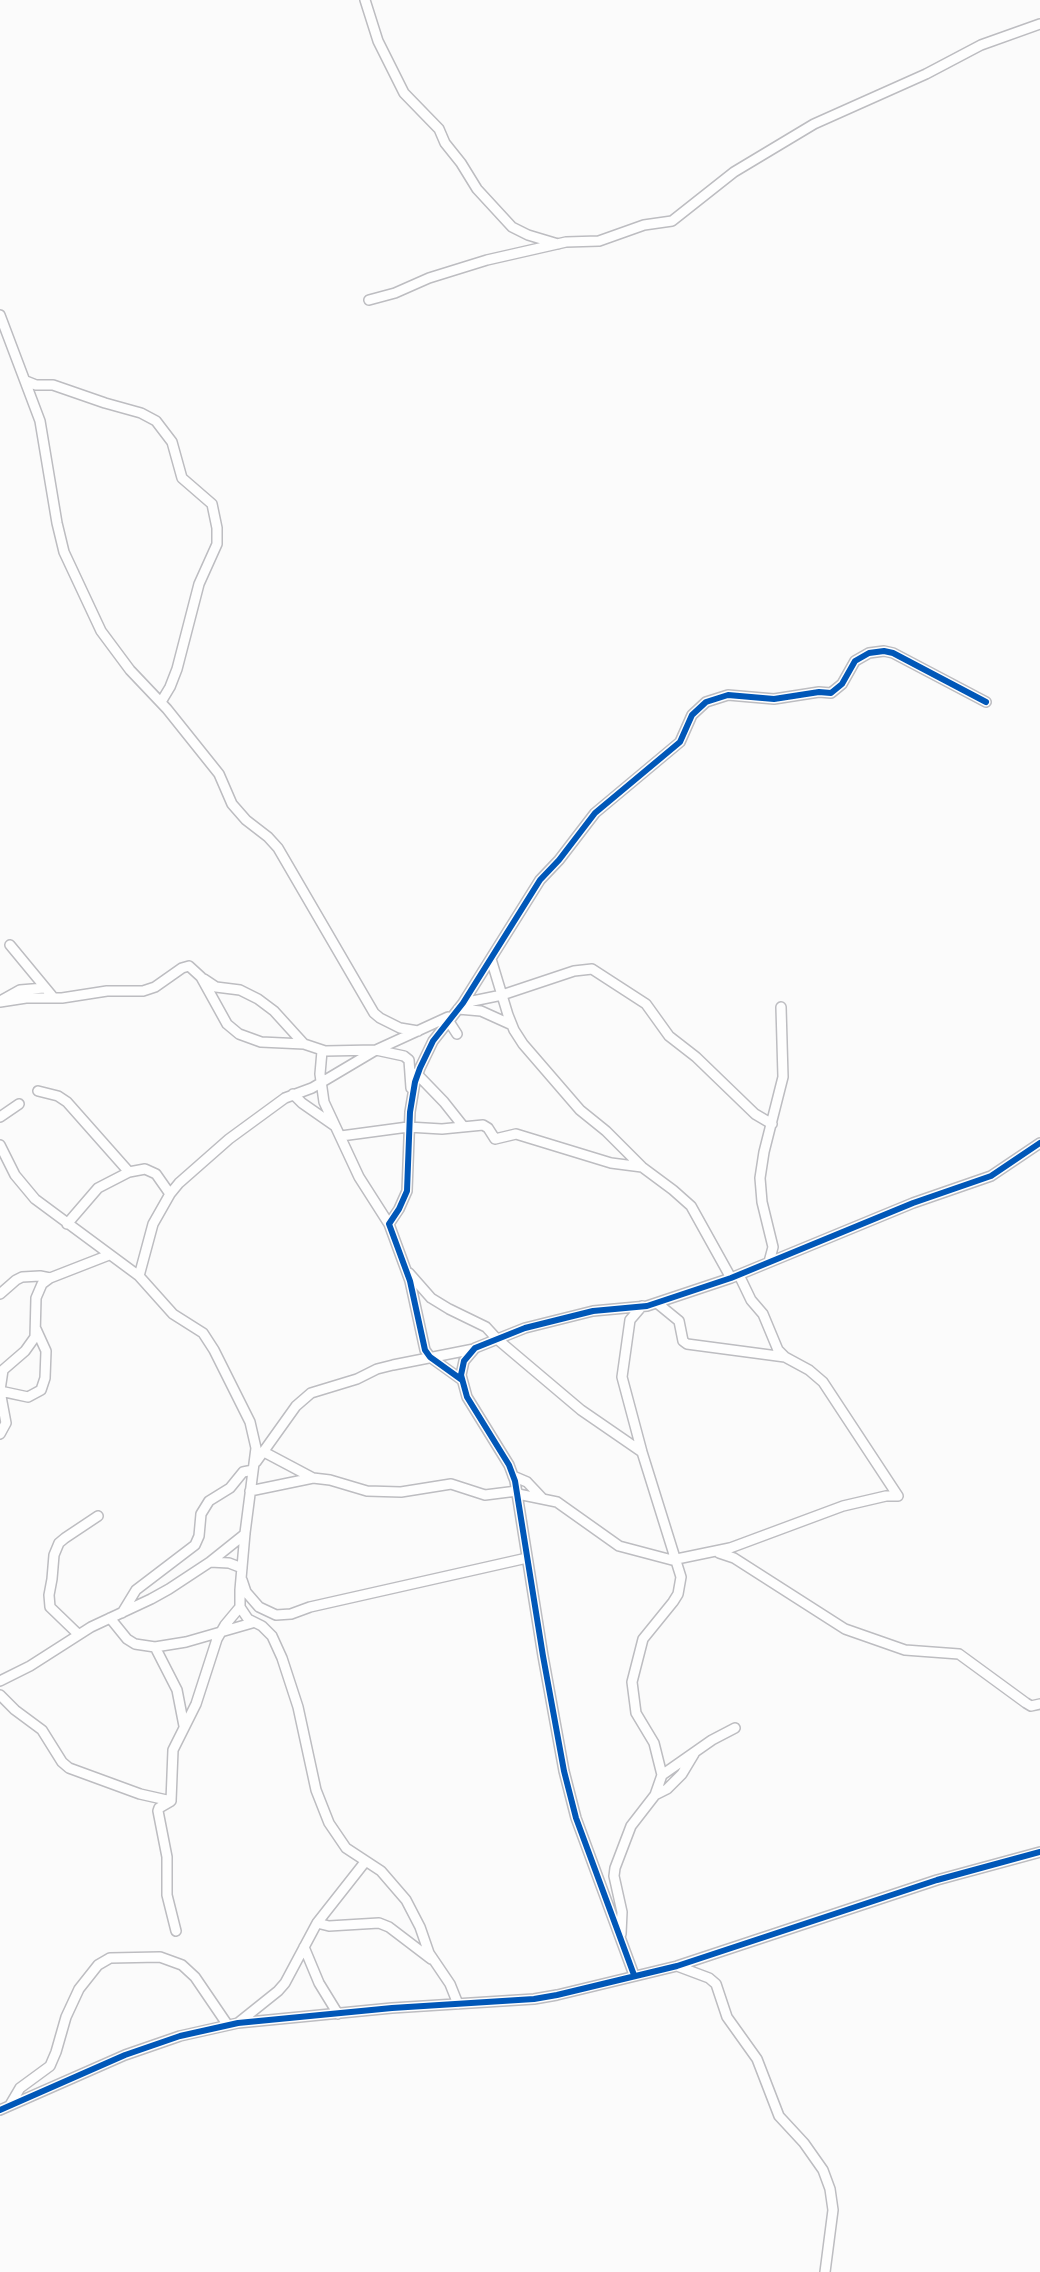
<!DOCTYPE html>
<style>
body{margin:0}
canvas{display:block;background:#fbfbfb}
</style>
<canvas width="1040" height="2272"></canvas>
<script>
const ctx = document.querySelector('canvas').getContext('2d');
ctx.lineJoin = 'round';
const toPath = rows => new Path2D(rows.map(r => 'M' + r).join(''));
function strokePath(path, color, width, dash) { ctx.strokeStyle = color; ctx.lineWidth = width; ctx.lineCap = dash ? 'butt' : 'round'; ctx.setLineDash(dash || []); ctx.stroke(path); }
const street = toPath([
 [365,0,378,41,404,93,439,129,445,143,461,163,477,189,512,227,528,235,558,244],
 [369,300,395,293,429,278,487,260,566,242,599,241,644,225,672,221,734,172,814,124,926,74,981,45,1040,24],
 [0,315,40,421,57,523,64,552,101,631,130,670,167,709,219,774,232,804,246,820,268,837,278,848,374,1013,380,1018,400,1028,418,1031],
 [26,381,36,385,53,385,105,403,141,413,156,421,172,442,182,478,212,504,217,528,217,544,199,584,177,669,170,687,161,702],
 [10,945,53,997],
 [491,959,508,1015,514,1030,523,1044,580,1110,606,1131,642,1167,673,1190,691,1206,731,1278],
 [204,979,216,987,240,990,258,999,274,1011,304,1044],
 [2,1000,20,990,44,988],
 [0,1002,26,998,62,998,107,991,143,991,155,987,182,968,189,966,201,977,227,1024,239,1034,261,1042,304,1044,325,1051,376,1050,404,1056,409,1060,411,1088],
 [463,1003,502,995,574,971,592,969,646,1004,669,1036,696,1057,755,1114,772,1124],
 [458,1009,481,1011,512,1025],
 [448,1020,457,1034],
 [322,1051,320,1074,324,1102,359,1177,389,1224],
 [416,1073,444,1102,463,1126],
 [38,1091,58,1096,67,1102,129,1172],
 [293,1094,302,1103,335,1126],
 [0,1117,19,1104],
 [341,1136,408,1127,442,1129,483,1125,488,1128,495,1139,516,1134,611,1163,642,1167],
 [0,1145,15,1175,35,1199,139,1276,173,1314,203,1333,214,1350,250,1422,256,1448,245,1533,240,1590,240,1607,248,1619,262,1626,272,1636,282,1658,298,1707,316,1790,329,1823,346,1848,381,1871,406,1900,420,1927,429,1953,450,1984,458,2004],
 [67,1224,98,1188,129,1172,145,1169,156,1174,170,1194],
 [769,1262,773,1247,762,1202,760,1178,764,1152,783,1077,781,1007],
 [409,1273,431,1298,449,1309,486,1327,497,1339,581,1410,642,1452],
 [739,1275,751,1300,763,1314,778,1350,785,1357,809,1370,823,1382,898,1496],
 [139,1276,153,1224,170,1194,179,1183,229,1139,285,1098,312,1088,376,1050,448,1017],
 [0,1294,16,1280,22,1277,40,1276,50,1278],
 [657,1303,679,1321,683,1341,687,1344,785,1357],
 [462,1380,430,1357,425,1350,410,1281,389,1224,399,1209,407,1191,410,1112,415,1082,420,1068,433,1041,463,1003,540,880,559,860,595,813,680,742,692,715,706,702,728,695,774,699,819,692,831,693,842,684,855,661,869,653,884,651,893,653,986,702],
 [0,1390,3,1370,25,1351,35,1337,36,1298,42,1284,50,1278,109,1255],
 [0,1391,28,1397,41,1390,45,1378,46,1351,36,1329],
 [0,1391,6,1423,0,1434],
 [264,1452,313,1478],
 [256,1462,296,1406,311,1393,357,1379,377,1369,393,1365,474,1349],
 [513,1476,527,1482,543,1499],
 [250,1491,313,1478,330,1480,367,1491,401,1492,451,1484,485,1495,517,1491],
 [518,1494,557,1502,619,1546,672,1560,730,1548,843,1506,886,1496,898,1496],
 [719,1553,734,1558,845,1629,905,1650,959,1654,1026,1703,1031,1706,1040,1704],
 [210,1562,229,1563,242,1568],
 [242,1580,246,1592,259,1607,276,1615,291,1614,310,1607,527,1558],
 [122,1613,136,1590,195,1545,199,1536,201,1514,209,1501,230,1488,243,1472,253,1470],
 [110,1618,127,1639,135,1644,155,1647,186,1642,252,1623],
 [78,1634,50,1607,49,1595,52,1579,54,1555,59,1543,65,1538,98,1516],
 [155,1647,177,1690,184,1726],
 [0,1681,30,1666,91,1627,151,1599,169,1589,210,1562,245,1534],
 [0,1695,15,1710,42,1730,62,1762,69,1768,140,1794,171,1801],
 [662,1775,712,1740,735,1728],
 [655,1795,667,1789,682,1774,694,1754],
 [317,1923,329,1926,379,1923,389,1927,431,1959],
 [176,1931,167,1895,167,1857,158,1811,159,1808,171,1801,173,1750,196,1704,217,1639,225,1625,240,1607],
 [621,1934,622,1912,614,1876,615,1868,631,1826,655,1795,662,1775,654,1743,636,1713,632,1682,643,1639,673,1602,678,1594,681,1577,642,1452,622,1377,630,1320,642,1306],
 [304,1947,319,1983,338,2014],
 [677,1966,709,1978,716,1984,727,2017,757,2059,779,2116,804,2143,823,2170,830,2189,833,2210,825,2272],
 [634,1975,576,1818,564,1771,543,1656,515,1481,509,1465,467,1397,461,1375,464,1361,475,1348,525,1328,593,1311,647,1306,731,1278,913,1203,991,1176,1040,1143],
 [238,2023,278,1991,285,1983,317,1923,365,1862],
 [10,2105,20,2088,50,2066,56,2052,66,2017,79,1989,98,1965,110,1958,160,1957,182,1965,195,1977,227,2024],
 [0,2110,125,2055,180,2036,238,2023,392,2008,534,1999,557,1995,677,1966,937,1880,1040,1852]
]);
const cycleway = toPath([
 [462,1380,430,1357,425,1350,410,1281,389,1224,399,1209,407,1191,410,1112,415,1082,420,1068,433,1041,463,1003,540,880,559,860,595,813,680,742,692,715,706,702,728,695,774,699,819,692,831,693,842,684,855,661,869,653,884,651,893,653,986,702],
 [634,1975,576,1818,564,1771,543,1656,515,1481,509,1465,467,1397,461,1375,464,1361,475,1348,525,1328,593,1311,647,1306,731,1278,913,1203,991,1176,1040,1143],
 [0,2110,125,2055,180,2036,238,2023,392,2008,534,1999,557,1995,677,1966,937,1880,1040,1852]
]);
strokePath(street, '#bdbdc1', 12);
strokePath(street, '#fefefe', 9);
strokePath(cycleway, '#0057b8', 6);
</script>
